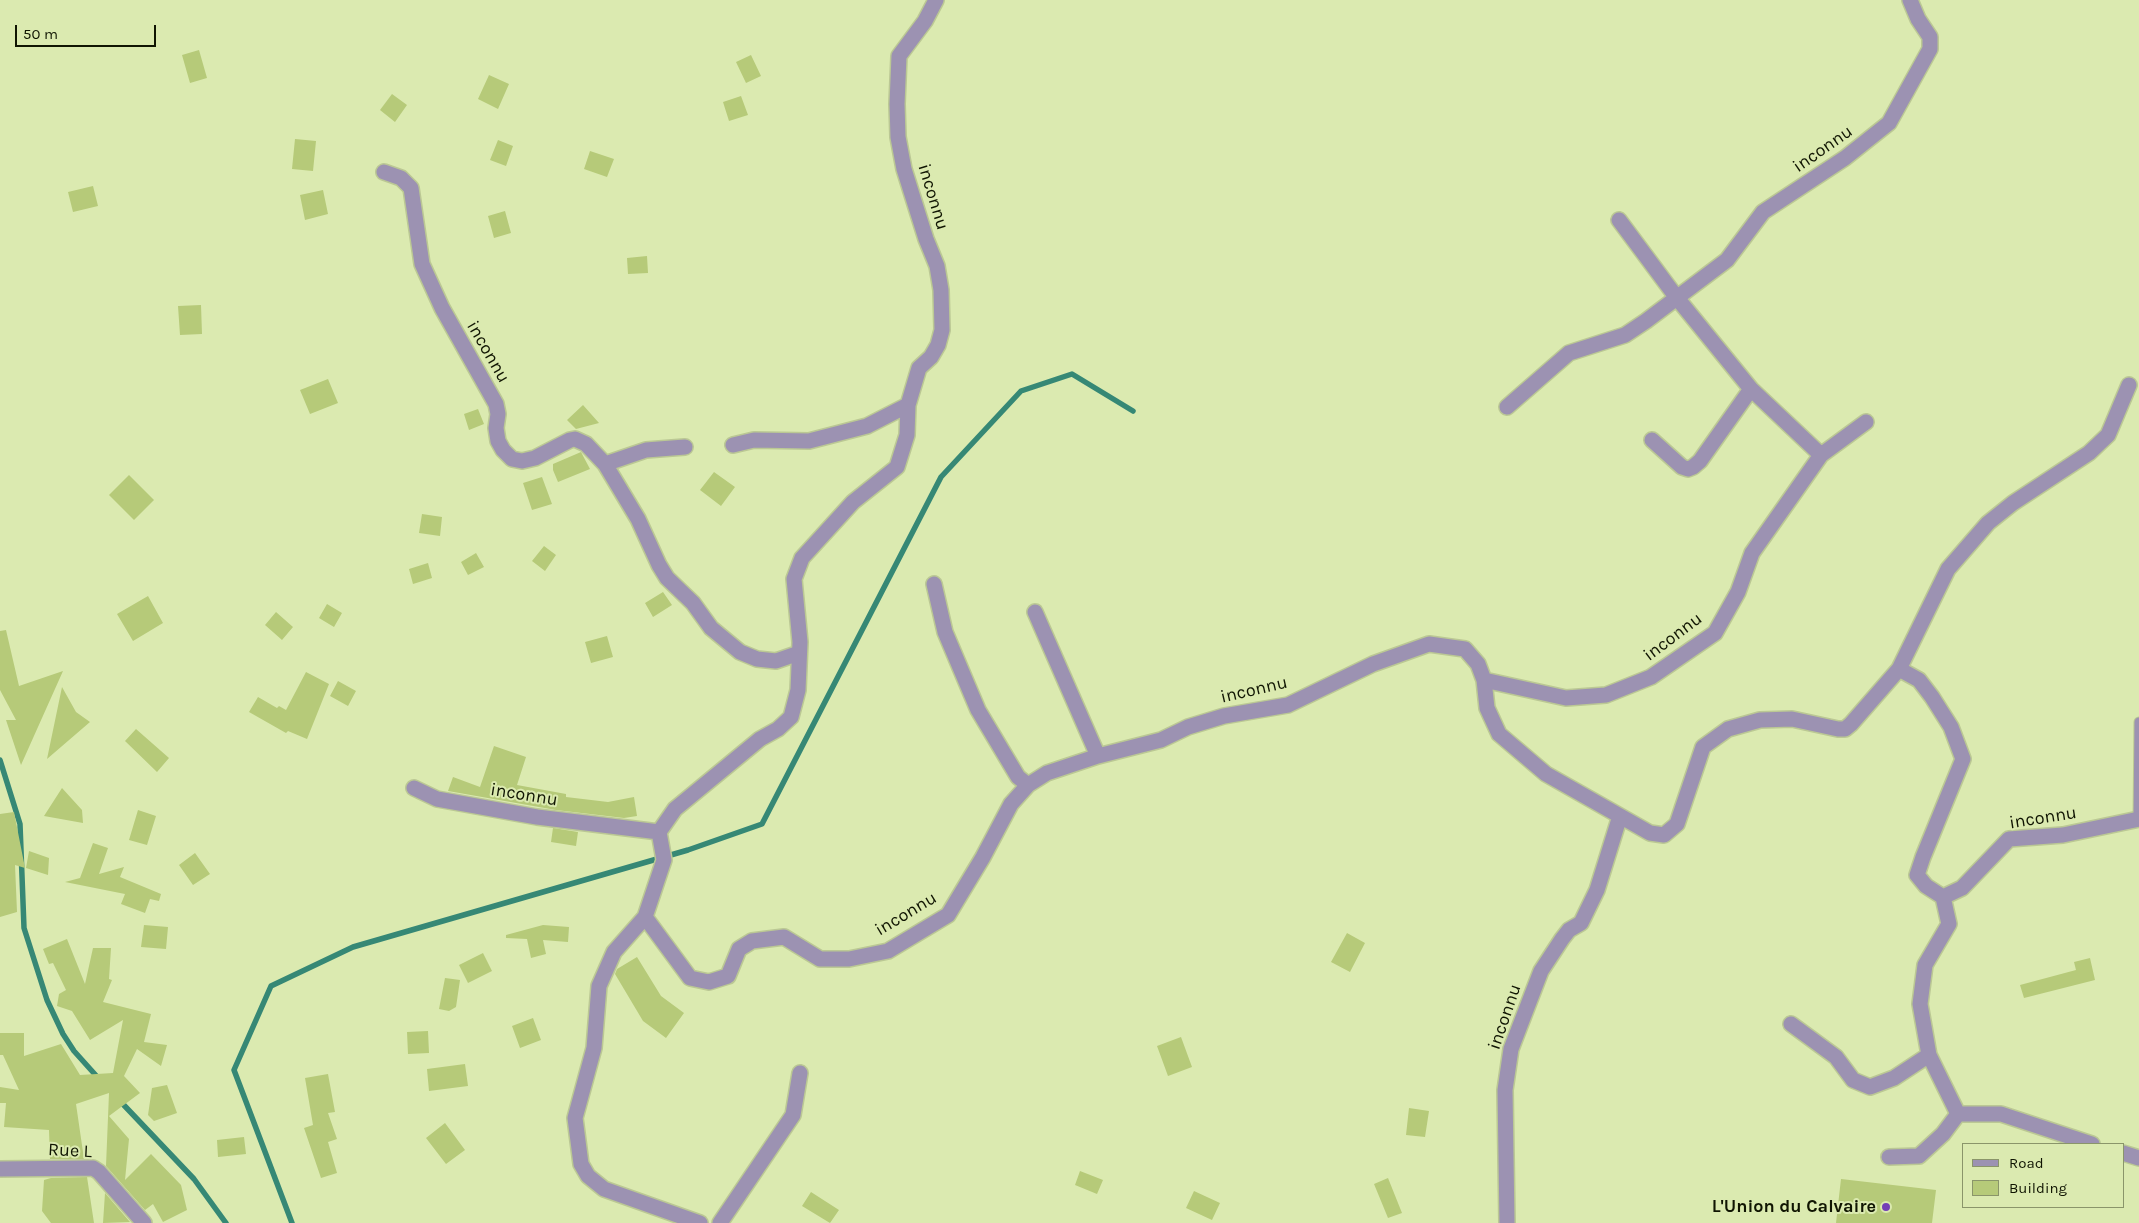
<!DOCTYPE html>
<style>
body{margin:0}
#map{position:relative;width:2139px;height:1223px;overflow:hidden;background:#dbeab0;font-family:Karla,sans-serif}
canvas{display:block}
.legend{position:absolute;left:1962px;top:1143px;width:162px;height:65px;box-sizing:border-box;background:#dbeab0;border:1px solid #8a956a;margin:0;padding:6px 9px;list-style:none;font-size:15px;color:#101502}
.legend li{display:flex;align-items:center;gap:10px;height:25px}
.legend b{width:25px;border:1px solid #8a956a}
.scale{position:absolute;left:15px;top:25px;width:141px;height:22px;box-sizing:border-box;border:2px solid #101502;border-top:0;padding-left:6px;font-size:15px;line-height:18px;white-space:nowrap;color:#101502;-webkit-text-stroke:4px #dbeab0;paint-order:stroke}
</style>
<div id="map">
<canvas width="2139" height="1223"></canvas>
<ul class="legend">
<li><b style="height:6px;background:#9c92b2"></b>Road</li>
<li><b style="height:14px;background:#b6ca79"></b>Building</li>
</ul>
<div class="scale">50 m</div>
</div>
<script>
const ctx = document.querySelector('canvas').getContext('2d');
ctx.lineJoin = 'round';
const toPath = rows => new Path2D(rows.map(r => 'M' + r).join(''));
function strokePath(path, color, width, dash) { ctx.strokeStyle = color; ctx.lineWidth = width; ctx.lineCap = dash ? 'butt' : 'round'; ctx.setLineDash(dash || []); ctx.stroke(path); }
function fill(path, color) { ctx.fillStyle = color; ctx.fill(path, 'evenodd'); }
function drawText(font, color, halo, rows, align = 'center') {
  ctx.font = font + ' Karla,sans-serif'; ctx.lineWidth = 4; ctx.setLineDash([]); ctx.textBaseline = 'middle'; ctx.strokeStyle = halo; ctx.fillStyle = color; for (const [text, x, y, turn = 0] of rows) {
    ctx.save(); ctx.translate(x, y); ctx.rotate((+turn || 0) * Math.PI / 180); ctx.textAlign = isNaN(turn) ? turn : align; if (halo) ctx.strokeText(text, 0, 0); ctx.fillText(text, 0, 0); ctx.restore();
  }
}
const stream = toPath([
 [0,760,20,824,24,928,47,1000,63,1034,74,1051,100,1080],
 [120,1101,194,1179,226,1223],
 [292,1223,234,1070,271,986,353,947,688,850,762,824,941,477,1021,391,1072,374,1133,411]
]);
const building = toPath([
 [199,50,207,78,190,83,182,55],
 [751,55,761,76,746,83,736,62],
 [489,75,509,84,498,109,478,99],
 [392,94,407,105,395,122,380,110],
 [741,96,748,115,729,121,723,102],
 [295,139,316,141,313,171,292,169],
 [498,140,513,146,506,166,490,160],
 [590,151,614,159,607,177,584,169],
 [93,186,98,206,73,212,68,192],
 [323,190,328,214,305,220,300,195],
 [505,211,511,233,494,238,488,216],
 [647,256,648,273,628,274,627,258],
 [201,305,202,334,180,335,178,306],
 [328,379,338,403,310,414,300,390],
 [583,405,599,423,576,429,567,420],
 [478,409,484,424,469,430,464,414],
 [581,452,590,469,558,482,553,470,553,464],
 [714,472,735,487,721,506,700,490],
 [129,475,154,500,134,520,109,495],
 [542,477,552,504,532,510,523,483],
 [422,514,442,517,440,536,419,533],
 [544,546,556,555,545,571,532,561],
 [476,553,484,567,468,575,461,562],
 [428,563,432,578,413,584,409,569],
 [663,592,672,605,653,617,645,603],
 [148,596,163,623,133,641,117,614],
 [327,604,342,613,334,627,319,618],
 [276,612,293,627,282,640,265,625],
 [6,630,19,686,63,671,21,765,6,720,16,720,0,690,0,631],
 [607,636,613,657,591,663,585,642],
 [306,672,329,684,307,739,288,731,286,733,249,712,258,697,277,708,279,706,286,710],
 [338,681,356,691,348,706,330,696],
 [62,687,76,712,90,722,47,759],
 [136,729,169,758,157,772,125,741],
 [494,746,526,757,517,785,566,794,566,797,608,802,634,797,637,816,624,818,556,810,448,791,453,777,480,787],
 [62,788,82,810,83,823,44,816],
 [138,810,156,816,147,845,129,840],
 [14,812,25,868,15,865,17,912,0,917,0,814],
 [553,828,578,832,576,846,551,842],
 [93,843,108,848,99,874,124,867,120,877,161,894,159,901,150,899,145,913,121,904,125,894,65,882,80,878],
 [29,851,49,858,48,875,26,868],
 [195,853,210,874,193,885,179,865],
 [144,925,168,927,166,949,141,947],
 [543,925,569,927,568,942,543,940,546,954,531,958,527,939,506,938,506,935],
 [1347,933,1365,943,1350,972,1331,962],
 [67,939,85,984,93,948,111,948,109,979,112,980,103,1002,151,1014,144,1042,167,1045,161,1066,137,1049,124,1076,140,1093,109,1116,129,1139,125,1180,151,1154,181,1185,187,1210,163,1222,153,1204,145,1210,106,1166,109,1093,76,1104,84,1159,50,1159,49,1130,4,1127,6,1103,0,1103,0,1087,19,1090,3,1055,0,1055,0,1033,24,1033,24,1056,61,1044,80,1075,113,1073,123,1020,90,1040,72,1011,57,1006,59,994,66,990,53,963,49,964,43,949],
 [483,953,492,971,468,983,459,965],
 [637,957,661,996,684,1013,666,1038,643,1021,615,974,617,969],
 [2090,958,2095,980,2024,998,2020,985,2076,970,2074,962],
 [445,978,460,980,456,1007,449,1011,439,1009],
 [533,1018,541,1040,520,1048,512,1026],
 [428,1031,429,1053,408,1054,407,1032],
 [1181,1037,1192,1067,1168,1076,1157,1046],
 [465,1064,468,1086,429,1091,427,1069],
 [328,1074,335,1112,328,1113,337,1139,328,1142,337,1173,321,1178,304,1128,313,1125,305,1078],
 [167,1085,177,1113,154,1121,148,1115,152,1088],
 [1409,1108,1429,1111,1425,1137,1406,1135],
 [445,1123,465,1150,446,1164,426,1138],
 [244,1137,246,1154,218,1157,217,1140],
 [1080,1171,1103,1180,1097,1194,1075,1185],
 [87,1177,94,1223,51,1223,42,1211,44,1180,51,1178],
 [1388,1178,1402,1213,1388,1218,1374,1184],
 [1841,1179,1936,1190,1932,1223,1836,1223],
 [1194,1191,1220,1203,1212,1220,1186,1208],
 [811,1192,839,1210,830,1223,802,1206],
 [105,1193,130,1222,103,1223]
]);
const lane = toPath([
 [2138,819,2139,722]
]);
const street = toPath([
 [384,172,401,178,411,188,422,264,442,308,496,404,498,414,496,428,498,441,503,450,512,459,522,461,535,458,570,440,575,439,586,444,605,464,638,519,659,565,667,578,693,603,711,628,740,652,757,659,776,661,799,653],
 [1619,220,1677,298,1751,389,1821,455],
 [1507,407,1569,353,1625,335,1646,321,1727,260,1763,212,1845,158,1889,123,1930,49,1930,37,1918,19,1910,0],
 [1652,440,1682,467,1688,469,1693,467,1700,461,1751,389],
 [733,445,754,440,809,441,867,426,908,405],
 [605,464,646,450,685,447],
 [934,584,945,632,978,710,1018,777,1028,785],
 [1035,612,1098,756],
 [1899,669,1948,569,1988,523,2013,503,2089,453,2108,435,2129,385],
 [1484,680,1566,698,1606,695,1651,677,1715,633,1738,592,1752,553,1821,455,1866,422],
 [414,788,437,799,537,817,659,832],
 [1943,897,1949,924,1925,965,1920,1004,1929,1055,1958,1114],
 [645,917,690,978,709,982,728,976,739,949,752,941,784,937,820,959,849,959,888,951,948,915,983,857,1011,804,1028,785,1047,773,1098,756,1161,740,1188,727,1224,716,1288,705,1373,664,1429,644,1465,649,1478,664,1484,680,1487,708,1499,734,1546,774,1650,833,1664,835,1677,824,1703,747,1728,729,1760,720,1792,719,1838,729,1845,729,1851,724,1899,669,1919,680,1932,697,1951,727,1963,759,1923,857,1917,875,1926,886,1943,897,1962,888,2009,839,2063,835,2139,819],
 [1791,1024,1836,1057,1853,1080,1870,1087,1894,1078,1929,1055],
 [2123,1153,2139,1158],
 [1889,1157,1919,1156,1943,1134,1958,1114,2001,1114,2092,1144],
 [0,1169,93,1168,99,1172,144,1223],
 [700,1223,604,1189,588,1176,581,1164,575,1118,594,1048,599,986,614,952,645,917,664,860,659,832,675,809,760,739,778,729,791,717,798,690,800,642,794,579,802,558,853,502,897,467,907,435,908,405,919,368,931,357,938,345,942,330,941,290,937,266,926,239,904,169,898,137,897,104,899,56,925,21,936,0],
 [720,1223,793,1115,800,1073],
 [1507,1223,1505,1090,1511,1049,1541,971,1562,939,1569,930,1581,923,1597,890,1620,816]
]);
const markers = [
 [1886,1207,5,"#733fb6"]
];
const streetNames = [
 ["inconnu",1823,149,-35],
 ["inconnu",933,197,73],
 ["inconnu",488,352,60],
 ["inconnu",1673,637,-37],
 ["inconnu",1254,690,-13],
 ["inconnu",524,795,9],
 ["inconnu",2043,818,-9],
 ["inconnu",906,914,-31],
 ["inconnu",1505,1017,-71],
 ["Rue L",70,1151,3]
];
const poiNames = [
 ["L'Union du Calvaire",1876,1207]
];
strokePath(stream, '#368875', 5.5);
fill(building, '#b6ca79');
strokePath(lane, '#bbc894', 11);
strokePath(street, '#bbc894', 18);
strokePath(lane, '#9c92b2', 9);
strokePath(street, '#9c92b2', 15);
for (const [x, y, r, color] of markers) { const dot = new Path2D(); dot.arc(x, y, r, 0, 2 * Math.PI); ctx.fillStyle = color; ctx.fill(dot); strokePath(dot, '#dbeab0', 2); }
drawText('18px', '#101502', '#dbeab0', streetNames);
drawText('bold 18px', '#101502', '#dbeab0', poiNames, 'right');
</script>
